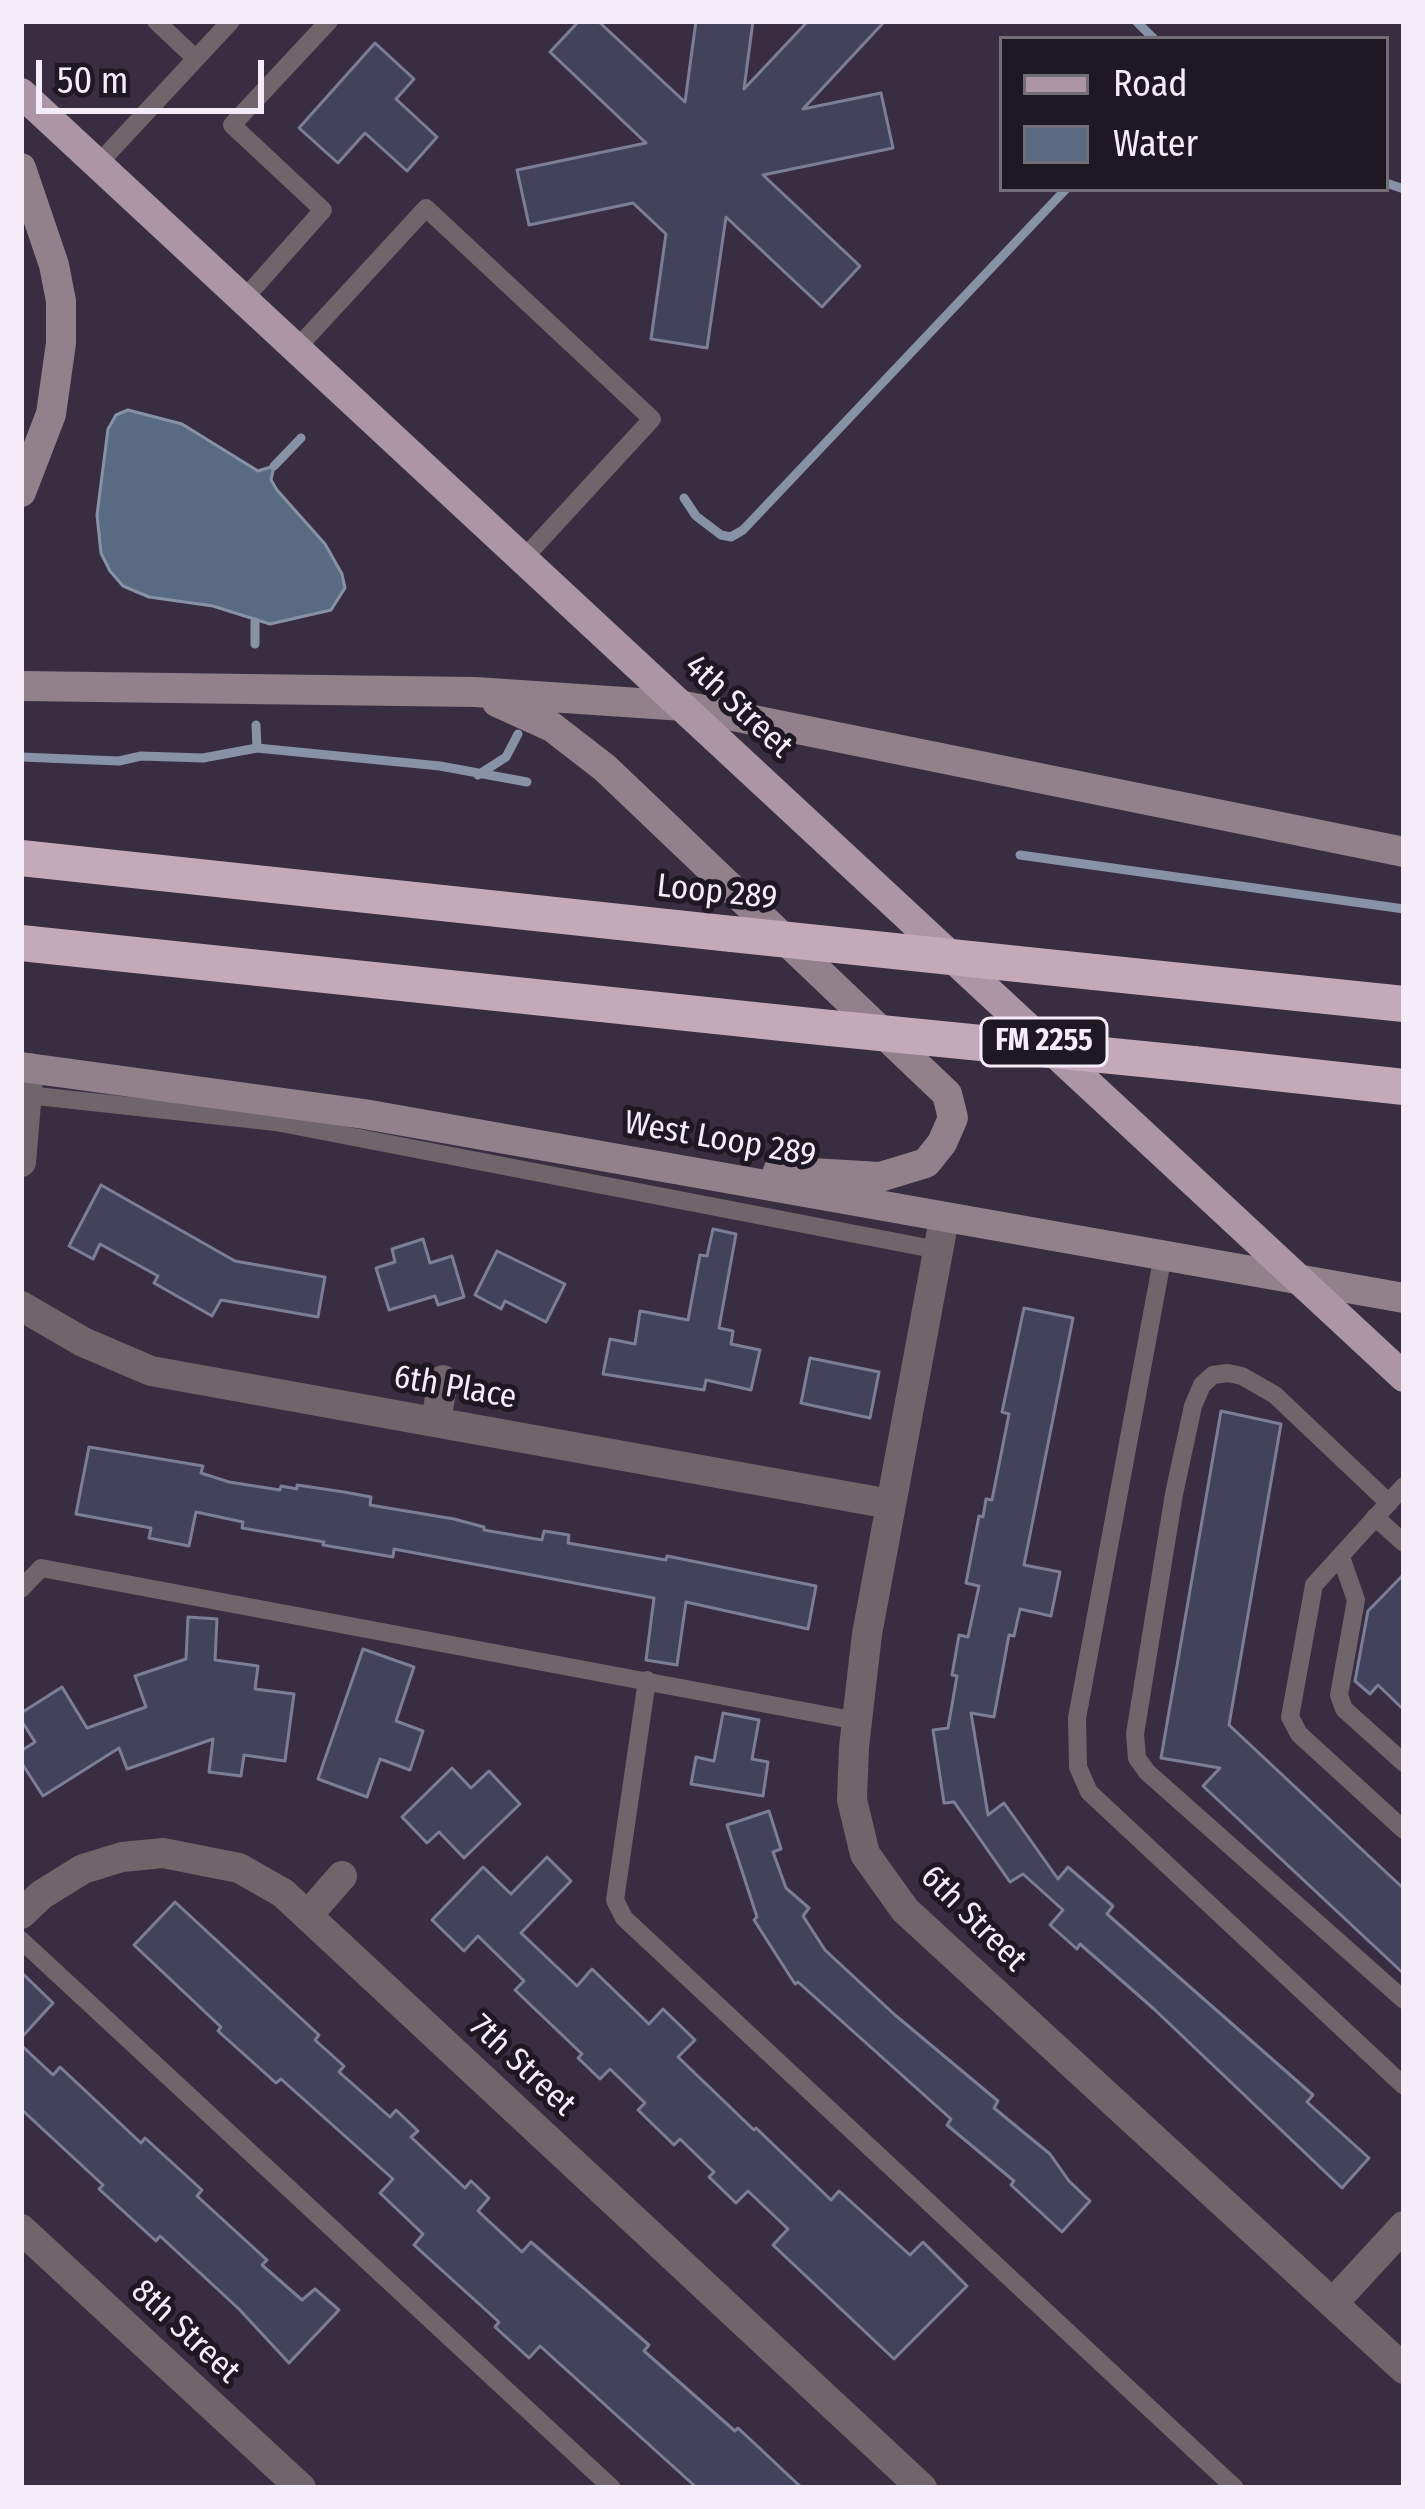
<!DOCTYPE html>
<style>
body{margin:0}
#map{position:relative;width:1425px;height:2509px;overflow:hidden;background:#392d41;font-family:"Fira Sans Condensed",sans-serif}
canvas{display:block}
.frame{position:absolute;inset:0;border:24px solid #f4ecf9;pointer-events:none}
.legend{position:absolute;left:999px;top:36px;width:390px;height:156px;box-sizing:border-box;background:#1d1821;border:3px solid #736d77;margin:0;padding:15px 21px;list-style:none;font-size:36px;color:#f4ecf9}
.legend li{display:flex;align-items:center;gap:24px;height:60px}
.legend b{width:60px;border:3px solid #736d77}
.scale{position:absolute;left:36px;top:60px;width:228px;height:54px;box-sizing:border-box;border:6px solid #f4ecf9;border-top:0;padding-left:15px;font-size:36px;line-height:42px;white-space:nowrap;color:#f4ecf9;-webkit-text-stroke:9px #1d1821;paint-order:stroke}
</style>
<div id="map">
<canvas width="1425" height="2509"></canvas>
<div class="frame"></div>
<ul class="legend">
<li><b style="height:15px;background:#ad96a3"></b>Road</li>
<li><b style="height:33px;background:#586b83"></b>Water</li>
</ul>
<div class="scale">50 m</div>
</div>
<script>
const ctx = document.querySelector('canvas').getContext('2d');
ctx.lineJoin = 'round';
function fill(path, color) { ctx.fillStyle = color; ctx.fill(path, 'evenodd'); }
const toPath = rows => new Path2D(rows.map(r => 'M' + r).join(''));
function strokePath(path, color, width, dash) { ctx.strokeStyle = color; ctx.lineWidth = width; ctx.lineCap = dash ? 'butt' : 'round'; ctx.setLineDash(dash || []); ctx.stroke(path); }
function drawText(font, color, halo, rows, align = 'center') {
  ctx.font = font + ' "Fira Sans Condensed",sans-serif'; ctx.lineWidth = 10; ctx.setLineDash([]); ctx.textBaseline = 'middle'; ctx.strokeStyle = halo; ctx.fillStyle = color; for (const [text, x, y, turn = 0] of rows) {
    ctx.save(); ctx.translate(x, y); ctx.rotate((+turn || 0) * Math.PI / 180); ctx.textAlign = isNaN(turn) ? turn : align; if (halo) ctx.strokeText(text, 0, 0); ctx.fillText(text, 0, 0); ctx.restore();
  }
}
const water = toPath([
 [128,410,182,424,258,471,274,466,271,480,277,490,325,544,342,574,345,588,331,610,270,624,213,606,149,597,123,586,110,571,101,553,97,515,108,429,116,415,128,410]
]);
const stream = toPath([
 [1136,21,1154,39],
 [1386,183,1404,189],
 [274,466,301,438],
 [684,498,696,516,721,535,731,537,743,530,1066,189],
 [255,622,255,644],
 [257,748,440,766,527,782],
 [21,757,119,761,141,756,203,758,257,748,256,725],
 [478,775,506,757,518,734],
 [1020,855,1404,909]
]);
const building = toPath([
 [579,21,598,21,685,102,696,21,753,21,744,89,808,21,885,21,803,109,881,93,893,148,763,175,860,266,822,307,726,217,707,348,651,339,666,234,633,203,529,225,517,170,646,143,550,52,579,21],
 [375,43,414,79,396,99,437,137,407,171,365,133,338,163,299,128,375,43],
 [101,1185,235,1261,325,1277,318,1317,221,1300,212,1316,154,1283,158,1276,100,1244,93,1259,69,1246,101,1185],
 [713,1229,736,1234,719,1328,733,1331,731,1344,760,1350,751,1390,706,1380,704,1390,603,1374,610,1339,635,1344,640,1311,688,1320,700,1255,707,1256,713,1229],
 [423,1239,430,1263,452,1256,464,1297,438,1305,435,1296,389,1310,376,1268,395,1262,392,1249,423,1239],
 [497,1251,565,1284,546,1322,505,1301,501,1309,475,1295,497,1251],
 [1024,1308,1073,1318,1024,1565,1060,1572,1051,1616,1020,1609,1014,1636,1009,1635,994,1717,971,1713,988,1815,1004,1803,1058,1879,1068,1867,1113,1906,1107,1914,1313,2095,1307,2102,1369,2158,1342,2188,1154,2009,1080,1944,1077,1949,1050,1925,1063,1910,1023,1874,1010,1882,954,1802,944,1803,933,1730,948,1728,957,1676,952,1675,959,1635,968,1637,979,1586,966,1583,979,1516,983,1517,986,1499,992,1500,1009,1414,1002,1412,1024,1308],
 [810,1358,879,1372,870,1418,801,1403,810,1358],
 [1221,1411,1281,1424,1229,1725,1404,1889,1404,1974,1203,1786,1220,1768,1161,1758,1221,1411],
 [89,1447,203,1466,201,1473,229,1482,280,1490,281,1486,297,1489,297,1485,344,1492,371,1497,370,1505,454,1519,484,1527,484,1530,542,1540,544,1531,569,1535,568,1543,666,1560,667,1556,816,1586,808,1629,686,1602,677,1665,646,1660,654,1598,394,1549,393,1557,323,1545,324,1542,242,1528,243,1522,196,1512,189,1546,149,1538,151,1528,76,1514,89,1447],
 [1404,1574,1404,1710,1378,1685,1370,1694,1355,1681,1368,1611,1404,1574],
 [188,1617,217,1619,215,1660,258,1666,255,1689,294,1694,285,1761,244,1755,241,1776,209,1772,213,1739,127,1769,119,1748,43,1796,21,1762,21,1751,35,1742,21,1720,21,1713,62,1687,87,1728,146,1707,135,1676,186,1659,188,1617],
 [363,1649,414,1667,396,1721,423,1731,410,1770,380,1759,367,1797,318,1779,363,1649],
 [723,1713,759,1720,752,1759,768,1762,763,1796,691,1784,696,1757,714,1761,723,1713],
 [452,1768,471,1788,489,1771,520,1804,464,1858,439,1832,427,1843,402,1817,452,1768],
 [769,1811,781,1849,773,1852,786,1888,809,1908,803,1916,825,1950,895,2015,998,2101,994,2108,1050,2154,1069,2181,1090,2201,1062,2232,1011,2185,1014,2181,947,2125,951,2119,798,1982,795,1984,754,1920,757,1917,727,1825,769,1811],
 [547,1857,571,1881,521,1933,577,1986,592,1969,649,2024,663,2009,695,2040,678,2057,754,2130,756,2128,831,2200,839,2191,910,2255,923,2242,967,2286,894,2359,773,2245,788,2229,748,2191,736,2203,709,2177,714,2172,680,2139,674,2145,638,2110,645,2103,610,2069,600,2079,578,2058,582,2054,515,1990,524,1981,478,1936,464,1951,432,1920,483,1867,511,1894,547,1857],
 [175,1902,319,2035,315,2040,344,2066,339,2072,390,2117,396,2110,418,2131,411,2137,465,2188,471,2181,489,2198,478,2211,522,2252,531,2242,649,2345,644,2351,735,2431,738,2428,802,2488,697,2488,540,2346,529,2358,495,2327,499,2322,414,2245,423,2234,380,2193,393,2179,281,2079,276,2083,218,2031,221,2027,134,1945,175,1902],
 [21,1972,53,2003,21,2038,21,1972],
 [21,2045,53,2075,60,2067,141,2143,145,2138,202,2190,197,2196,267,2260,262,2265,302,2300,315,2289,339,2310,289,2363,239,2309,160,2236,156,2241,99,2189,103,2185,21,2109,21,2045]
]);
const service = toPath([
 [156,21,196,59],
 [98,164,231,21],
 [244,299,323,210,232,125,329,21],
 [297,348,426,208,652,419,524,558],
 [27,1095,276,1122,938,1250],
 [1163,1255,1077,1718,1078,1767,1089,1792,1404,2086],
 [1404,1486,1314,1585,1290,1717,1299,1734,1404,1830],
 [1389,1503,1275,1395,1242,1376,1228,1373,1213,1375,1202,1385,1193,1406,1174,1494,1135,1734,1137,1758,1147,1772,1404,2000],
 [1375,1517,1404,1543],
 [1341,1557,1356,1600,1339,1695,1344,1709,1404,1763],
 [21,1589,41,1568,857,1721],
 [647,1680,615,1900,624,1918,1235,2488],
 [21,1940,612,2488]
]);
const minor = toPath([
 [944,1219,867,1634,854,1747,852,1800,865,1854,905,1910,1404,2369],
 [21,1306,83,1342,151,1371,890,1504],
 [436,1421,443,1380],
 [21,1914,41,1895,83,1869,122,1857,163,1853,239,1868,283,1893,922,2488],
 [308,1915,342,1876],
 [21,2229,301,2488],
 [1333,2303,1404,2226]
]);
const tertiary = toPath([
 [21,1162,29,1068]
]);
const secondary = toPath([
 [21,168,54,265,61,301,61,343,51,414,21,492],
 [21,686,475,692,684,706,1404,852],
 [497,702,552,727,605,768,947,1094,953,1118,942,1143,926,1163,880,1177,778,1171],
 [21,1067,364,1114,1404,1298]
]);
const primary = toPath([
 [21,93,1404,1377]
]);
const motorway = toPath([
 [21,858,732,934],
 [21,943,830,1028],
 [1094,972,1404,1004],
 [1193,1064,1404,1087]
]);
const motorwayBridge = toPath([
 [732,934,1094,972],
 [830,1028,1193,1064]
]);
const shields = [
 [1044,1042,126]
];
const shieldNames = [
 ["FM 2255",1044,1042]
];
const streetNames = [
 ["4th Street",738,707,43],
 ["Loop 289",717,893,6],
 ["West Loop 289",720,1140,10],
 ["6th Place",455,1388,10],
 ["6th Street",973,1919,45],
 ["7th Street",522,2066,43],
 ["8th Street",185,2332,43]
];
fill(water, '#586b83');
strokePath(water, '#8792a6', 3);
strokePath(stream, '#8792a6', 9);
fill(building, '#42425c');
strokePath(building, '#7c7e97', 3);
strokePath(service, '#70656b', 18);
strokePath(minor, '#70656b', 30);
strokePath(tertiary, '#70656b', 30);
strokePath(secondary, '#92808b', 30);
strokePath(primary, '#ad96a3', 30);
strokePath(motorway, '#c4a9b9', 36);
strokePath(motorwayBridge, '#c4a9b9', 36);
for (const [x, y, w] of shields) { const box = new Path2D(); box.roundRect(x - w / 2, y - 24, w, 48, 9); ctx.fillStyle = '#1d1821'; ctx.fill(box); strokePath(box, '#f4ecf9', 3); }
drawText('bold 30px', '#f4ecf9', null, shieldNames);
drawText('33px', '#f4ecf9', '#1d1821', streetNames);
</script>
